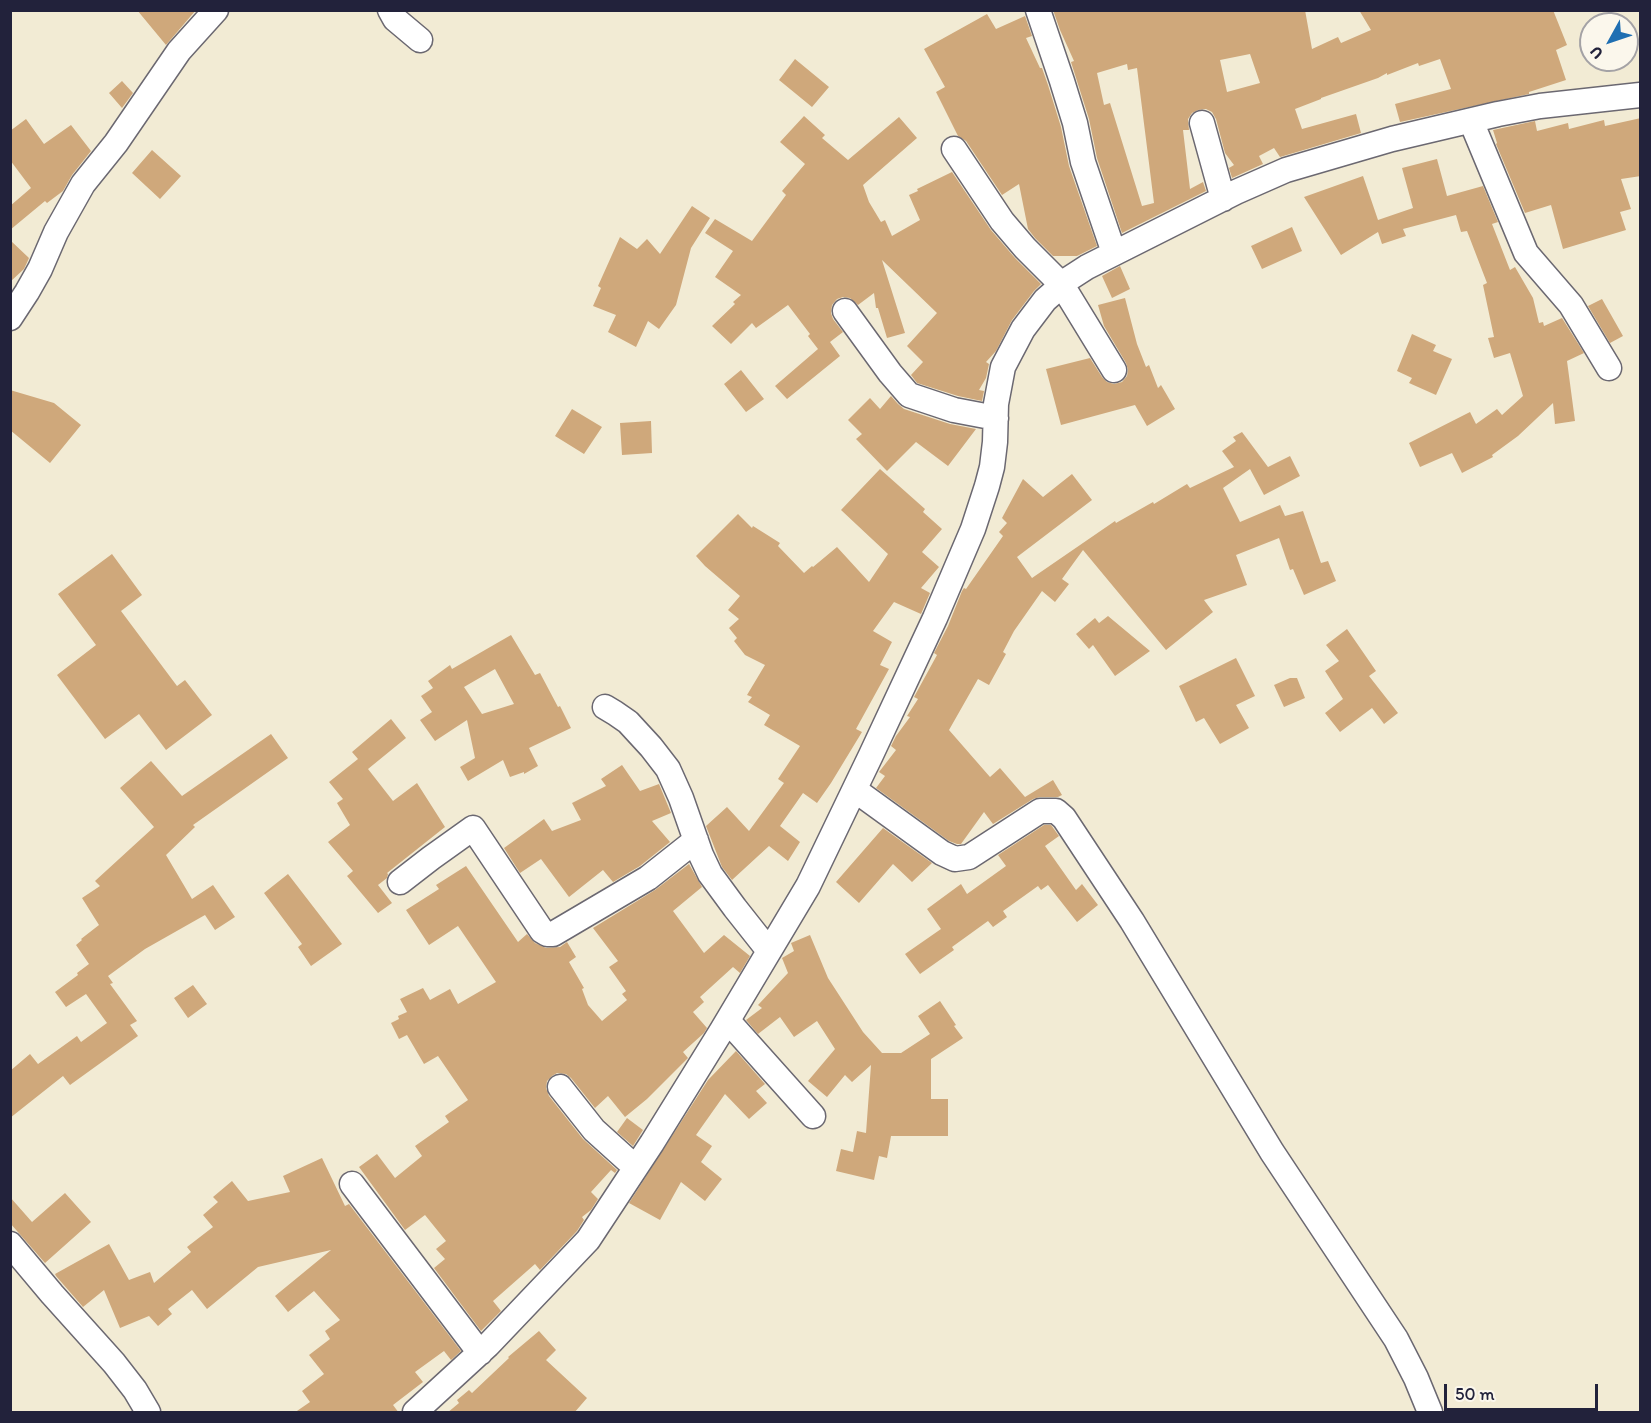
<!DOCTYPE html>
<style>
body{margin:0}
#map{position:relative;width:1651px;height:1423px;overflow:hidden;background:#f2ebd4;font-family:Itim,sans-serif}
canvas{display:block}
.frame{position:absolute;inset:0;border:12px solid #22223b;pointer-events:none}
.north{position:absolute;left:1579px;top:12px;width:60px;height:60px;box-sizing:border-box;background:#fbf7ec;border:2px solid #a4a2a5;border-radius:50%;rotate:230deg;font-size:16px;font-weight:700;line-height:24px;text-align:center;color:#22223b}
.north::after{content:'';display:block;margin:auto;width:21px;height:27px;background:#1f6fb2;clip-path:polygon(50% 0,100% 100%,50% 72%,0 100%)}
.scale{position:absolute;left:1444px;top:1384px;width:154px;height:27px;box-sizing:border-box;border:3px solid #22223b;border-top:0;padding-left:8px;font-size:18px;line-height:21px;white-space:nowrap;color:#22223b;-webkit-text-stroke:4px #fbf7ec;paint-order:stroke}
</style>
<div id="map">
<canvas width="1651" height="1423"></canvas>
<div class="frame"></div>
<div class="north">U</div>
<div class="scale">50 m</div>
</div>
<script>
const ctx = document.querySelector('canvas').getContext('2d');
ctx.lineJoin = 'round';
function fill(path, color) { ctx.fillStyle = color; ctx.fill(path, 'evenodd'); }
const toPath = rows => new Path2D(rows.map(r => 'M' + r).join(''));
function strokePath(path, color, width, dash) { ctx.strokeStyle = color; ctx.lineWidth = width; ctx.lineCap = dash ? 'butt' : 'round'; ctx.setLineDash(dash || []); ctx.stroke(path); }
const building = toPath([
 [137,10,196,10,166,45],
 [1053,10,1305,10,1312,49,1338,37,1341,43,1371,30,1359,10,1553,10,1567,45,1556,50,1566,80,1529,92,1529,94,1400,122,1395,104,1451,89,1440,59,1419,66,1418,63,1387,75,1387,73,1378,78,1321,98,1321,99,1295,109,1302,129,1356,114,1361,133,1280,157,1274,148,1259,156,1263,164,1232,178,1229,168,1234,165,1225,153,1216,119,1212,112,1206,109,1198,110,1192,113,1188,119,1189,130,1183,130,1190,189,1203,182,1206,191,1122,233,1097,158,1089,119,1071,62,1074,61,1060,30],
 [1250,54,1260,83,1227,92,1220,60],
 [1127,64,1128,70,1137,68,1154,203,1142,206,1110,103,1104,105,1097,73],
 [987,14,996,29,1025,16,1032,36,1026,38,1040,68,1042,68,1048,85,1061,127,1069,166,1097,246,1077,256,1053,256,1035,238,1028,229,1019,184,1002,195,966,141,958,136,936,92,945,87,924,49],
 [795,59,829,87,812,107,779,80],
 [122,81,133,93,122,108,109,93],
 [804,116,825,135,822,138,848,160,899,117,917,138,863,185,869,202,881,222,885,220,892,236,920,220,909,195,918,191,917,189,952,172,991,230,1015,258,1041,284,1034,291,1012,320,996,351,986,362,989,364,986,378,979,390,984,391,982,401,958,396,917,383,911,375,923,362,907,346,937,313,882,260,905,333,887,338,878,308,876,308,874,293,858,305,850,298,843,297,837,299,832,305,831,313,833,319,843,332,830,342,840,356,787,399,775,386,818,349,808,336,810,334,788,305,756,328,752,323,731,344,712,326,735,304,733,302,741,295,715,277,733,251,705,233,715,219,752,241,786,195,782,191,805,164,780,142],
 [1641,118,1641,176,1621,179,1631,209,1620,212,1626,230,1563,249,1551,205,1525,213,1496,144,1497,143,1493,130,1535,121,1537,131,1568,123,1569,129,1604,120,1605,126],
 [26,119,44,144,71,125,91,151,72,175,63,191,47,203,45,201,10,230,10,206,31,188,10,160,10,131],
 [152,150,181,176,160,199,132,173],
 [1437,159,1447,196,1483,186,1498,222,1492,224,1510,270,1515,267,1533,298,1539,323,1543,322,1544,326,1562,318,1584,353,1567,361,1575,421,1555,424,1553,403,1518,436,1492,455,1493,457,1462,473,1452,453,1420,467,1409,443,1470,412,1476,424,1497,409,1502,415,1523,396,1510,353,1494,358,1488,338,1494,337,1483,285,1487,283,1467,231,1461,232,1456,215,1403,229,1406,236,1382,244,1378,232,1341,255,1304,197,1363,176,1378,220,1413,208,1402,168],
 [692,206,710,218,691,248,676,305,659,329,648,321,636,347,608,332,616,315,593,306,601,288,598,286,620,237,637,249,647,239,660,254],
 [1292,227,1302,251,1262,269,1251,246],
 [10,240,29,258,24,269,10,282],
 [1120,266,1130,289,1112,298,1102,276],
 [1125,298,1137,344,1146,367,1149,365,1158,388,1161,385,1175,409,1147,426,1135,405,1061,425,1046,369,1090,358,1102,377,1107,382,1114,384,1122,382,1127,376,1128,370,1126,363,1104,326,1098,305],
 [1602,299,1623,336,1610,343,1588,306],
 [1412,334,1436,345,1433,351,1452,359,1436,395,1409,383,1412,378,1397,371],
 [741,370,764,399,746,412,724,384],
 [10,390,54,403,81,425,50,463,10,430],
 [891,396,898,404,904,409,950,424,976,429,948,466,916,442,887,471,856,439,862,434,848,420,870,398,880,409],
 [572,409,602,427,584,454,555,436],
 [651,421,652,453,622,455,620,423],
 [1242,432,1268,467,1290,456,1300,476,1264,495,1250,469,1223,488,1240,522,1280,505,1285,516,1303,511,1321,563,1328,561,1336,581,1304,595,1293,569,1290,570,1279,538,1274,540,1236,555,1247,585,1204,600,1213,612,1166,650,1083,550,1062,579,1069,584,1055,602,1042,591,1014,631,1003,652,1006,654,989,685,978,679,949,730,990,777,1000,768,1025,797,1053,780,1062,795,1058,797,1040,797,1033,799,993,824,984,812,961,844,957,844,949,841,876,788,885,776,879,772,896,750,891,746,896,736,910,717,907,716,918,699,914,697,937,655,934,653,948,626,962,591,964,588,966,589,1003,536,999,532,1007,523,1002,518,1023,479,1043,497,1072,474,1092,500,1017,557,1032,578,1115,521,1116,523,1153,502,1154,504,1187,484,1190,488,1234,467,1222,451,1236,441,1233,437],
 [880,469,925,509,923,512,942,529,922,552,939,567,921,588,930,593,921,614,894,602,873,631,892,642,880,665,889,669,856,729,862,732,831,783,817,803,803,793,780,826,800,842,788,861,769,846,732,880,722,867,706,826,727,807,749,831,784,783,778,779,800,746,764,725,770,715,748,702,752,697,747,695,765,665,745,655,734,641,737,638,729,628,739,619,728,610,740,596,705,566,696,556,738,514,752,528,753,526,780,543,778,546,804,573,812,566,813,567,837,547,869,582,888,554,841,510],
 [112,554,142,595,121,611,177,686,185,680,212,715,166,750,139,714,105,739,57,675,96,645,58,594],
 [1108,616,1150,651,1115,676,1093,645,1089,649,1076,634,1095,618,1099,623],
 [1347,629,1376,671,1369,676,1398,713,1384,724,1372,708,1340,732,1325,713,1343,699,1325,671,1339,661,1326,645],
 [511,635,535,675,540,673,558,707,560,706,571,728,529,748,538,766,524,774,524,772,510,777,503,760,468,781,460,767,475,758,467,720,435,741,420,720,432,712,421,696,433,688,428,681,450,665,452,669],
 [495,669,514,704,482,714,464,687],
 [1236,658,1255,696,1236,705,1249,728,1220,744,1204,718,1196,722,1179,686],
 [1290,678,1297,678,1305,698,1284,707,1274,685],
 [391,719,406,738,368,769,393,801,417,783,445,827,387,873,388,874,387,878,378,885,392,903,378,913,347,876,353,871,328,842,350,825,337,803,343,799,329,782,358,759,352,752],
 [271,734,288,758,193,825,195,827,166,855,192,899,213,885,235,917,215,930,205,915,145,949,108,976,113,983,110,984,137,1021,130,1025,138,1036,70,1085,63,1076,10,1118,10,1071,30,1054,38,1064,77,1036,81,1042,107,1023,86,994,66,1007,55,992,78,975,77,973,89,964,76,945,82,940,81,939,99,925,82,898,100,886,95,881,154,827,120,788,151,761,182,796],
 [622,765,640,791,659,784,671,813,652,821,670,842,640,866,613,882,603,870,569,897,541,859,520,873,504,848,544,819,552,831,581,820,572,803,606,786,601,779],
 [1044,825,1051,825,1059,836,1045,846,1076,890,1082,884,1098,905,1077,922,1048,885,1041,890,1038,886,1003,911,1007,917,993,927,988,921,952,947,954,950,920,974,905,954,941,929,927,909,961,884,967,894,1006,866,998,855],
 [883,828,932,863,912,882,893,864,859,903,836,882],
 [689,864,702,887,673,911,704,953,724,935,750,956,740,973,733,967,700,997,704,1002,693,1012,707,1028,704,1033,683,1052,688,1058,647,1099,625,1117,608,1096,595,1108,571,1078,566,1074,557,1073,552,1076,547,1081,546,1088,549,1096,583,1139,617,1170,615,1173,611,1170,591,1192,598,1199,591,1210,582,1217,584,1220,577,1231,540,1270,535,1264,493,1301,501,1311,481,1331,434,1268,445,1259,436,1249,446,1241,425,1215,405,1230,359,1167,377,1154,395,1178,422,1156,415,1146,449,1122,445,1116,468,1100,438,1056,424,1064,407,1035,399,1039,391,1023,399,1019,398,1016,407,1012,400,999,423,988,430,1000,450,989,458,1004,496,982,458,926,429,945,406,910,439,889,436,885,466,866,518,942,527,934,535,943,546,948,560,947,567,942,576,957,569,962,584,988,582,989,588,1005,602,1021,627,1000,622,994,626,991,609,967,618,961,593,928,655,890],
 [288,874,342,944,311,966,298,947,302,944,264,893],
 [810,935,828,978,863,1032,882,1053,901,1053,930,1034,918,1016,940,1001,956,1025,954,1026,963,1038,931,1059,931,1099,948,1099,948,1136,891,1136,887,1158,879,1156,874,1180,836,1171,841,1149,853,1152,857,1131,866,1133,871,1065,852,1082,845,1075,827,1097,808,1081,835,1049,817,1021,794,1037,780,1017,758,1034,746,1020,762,1008,758,1005,788,973,782,958,794,951,791,943],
 [193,985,207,1004,188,1018,174,998],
 [736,1051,765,1084,756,1091,767,1103,749,1119,725,1094,696,1135,712,1146,701,1162,722,1179,705,1201,681,1182,660,1220,629,1203,708,1080],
 [627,1118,643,1130,633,1146,617,1132],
 [322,1158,345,1206,349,1204,461,1351,451,1360,444,1351,415,1372,423,1382,393,1405,399,1413,294,1413,310,1402,302,1391,324,1374,309,1355,330,1339,325,1331,340,1320,314,1291,288,1312,275,1296,331,1250,258,1267,207,1309,192,1290,168,1309,172,1314,158,1326,149,1316,120,1328,104,1290,83,1307,56,1276,55,1274,109,1244,129,1280,150,1272,154,1283,191,1252,187,1247,213,1227,203,1215,218,1202,213,1197,232,1181,248,1201,290,1192,283,1176],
 [65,1193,91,1222,45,1263,10,1223,10,1197,32,1222],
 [539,1331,556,1350,546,1360,587,1398,574,1413,447,1413,459,1403,457,1400,469,1390,472,1393,509,1358,508,1357]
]);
const minor = toPath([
 [390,10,395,19,420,40],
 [1038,10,1062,81,1075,123,1083,162,1114,253],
 [1471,121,1526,253,1571,305,1609,368],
 [1202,123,1223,199],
 [954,149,1002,221,1025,248,1062,285,1114,370],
 [845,311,890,373,909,395,954,410,996,418],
 [10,318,27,292,40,269,56,232,83,184,116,143,179,51,216,10],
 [605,707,615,713,628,722,651,747,668,769,681,798,701,855,710,874,735,908,769,951],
 [855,790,942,853,955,859,969,857,1040,811,1056,811,1064,818,1132,921,1272,1152,1396,1339,1416,1378,1430,1412],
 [400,882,431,858,473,828,542,931,547,934,553,934,648,878,696,840],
 [728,1021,813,1116],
 [560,1087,594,1130,635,1167],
 [352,1184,480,1353],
 [10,1244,52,1294,114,1363,135,1390,148,1412],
 [415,1412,488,1345,588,1240,652,1143,722,1030,808,886,871,755,935,618,973,529,987,486,992,467,995,442,996,404,1003,367,1023,329,1045,300,1070,278,1087,267,1236,192,1286,170,1392,139,1498,114,1540,106,1640,95]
]);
fill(building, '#cfa87b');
strokePath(minor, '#6b6871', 27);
strokePath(minor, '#fff', 24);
</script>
